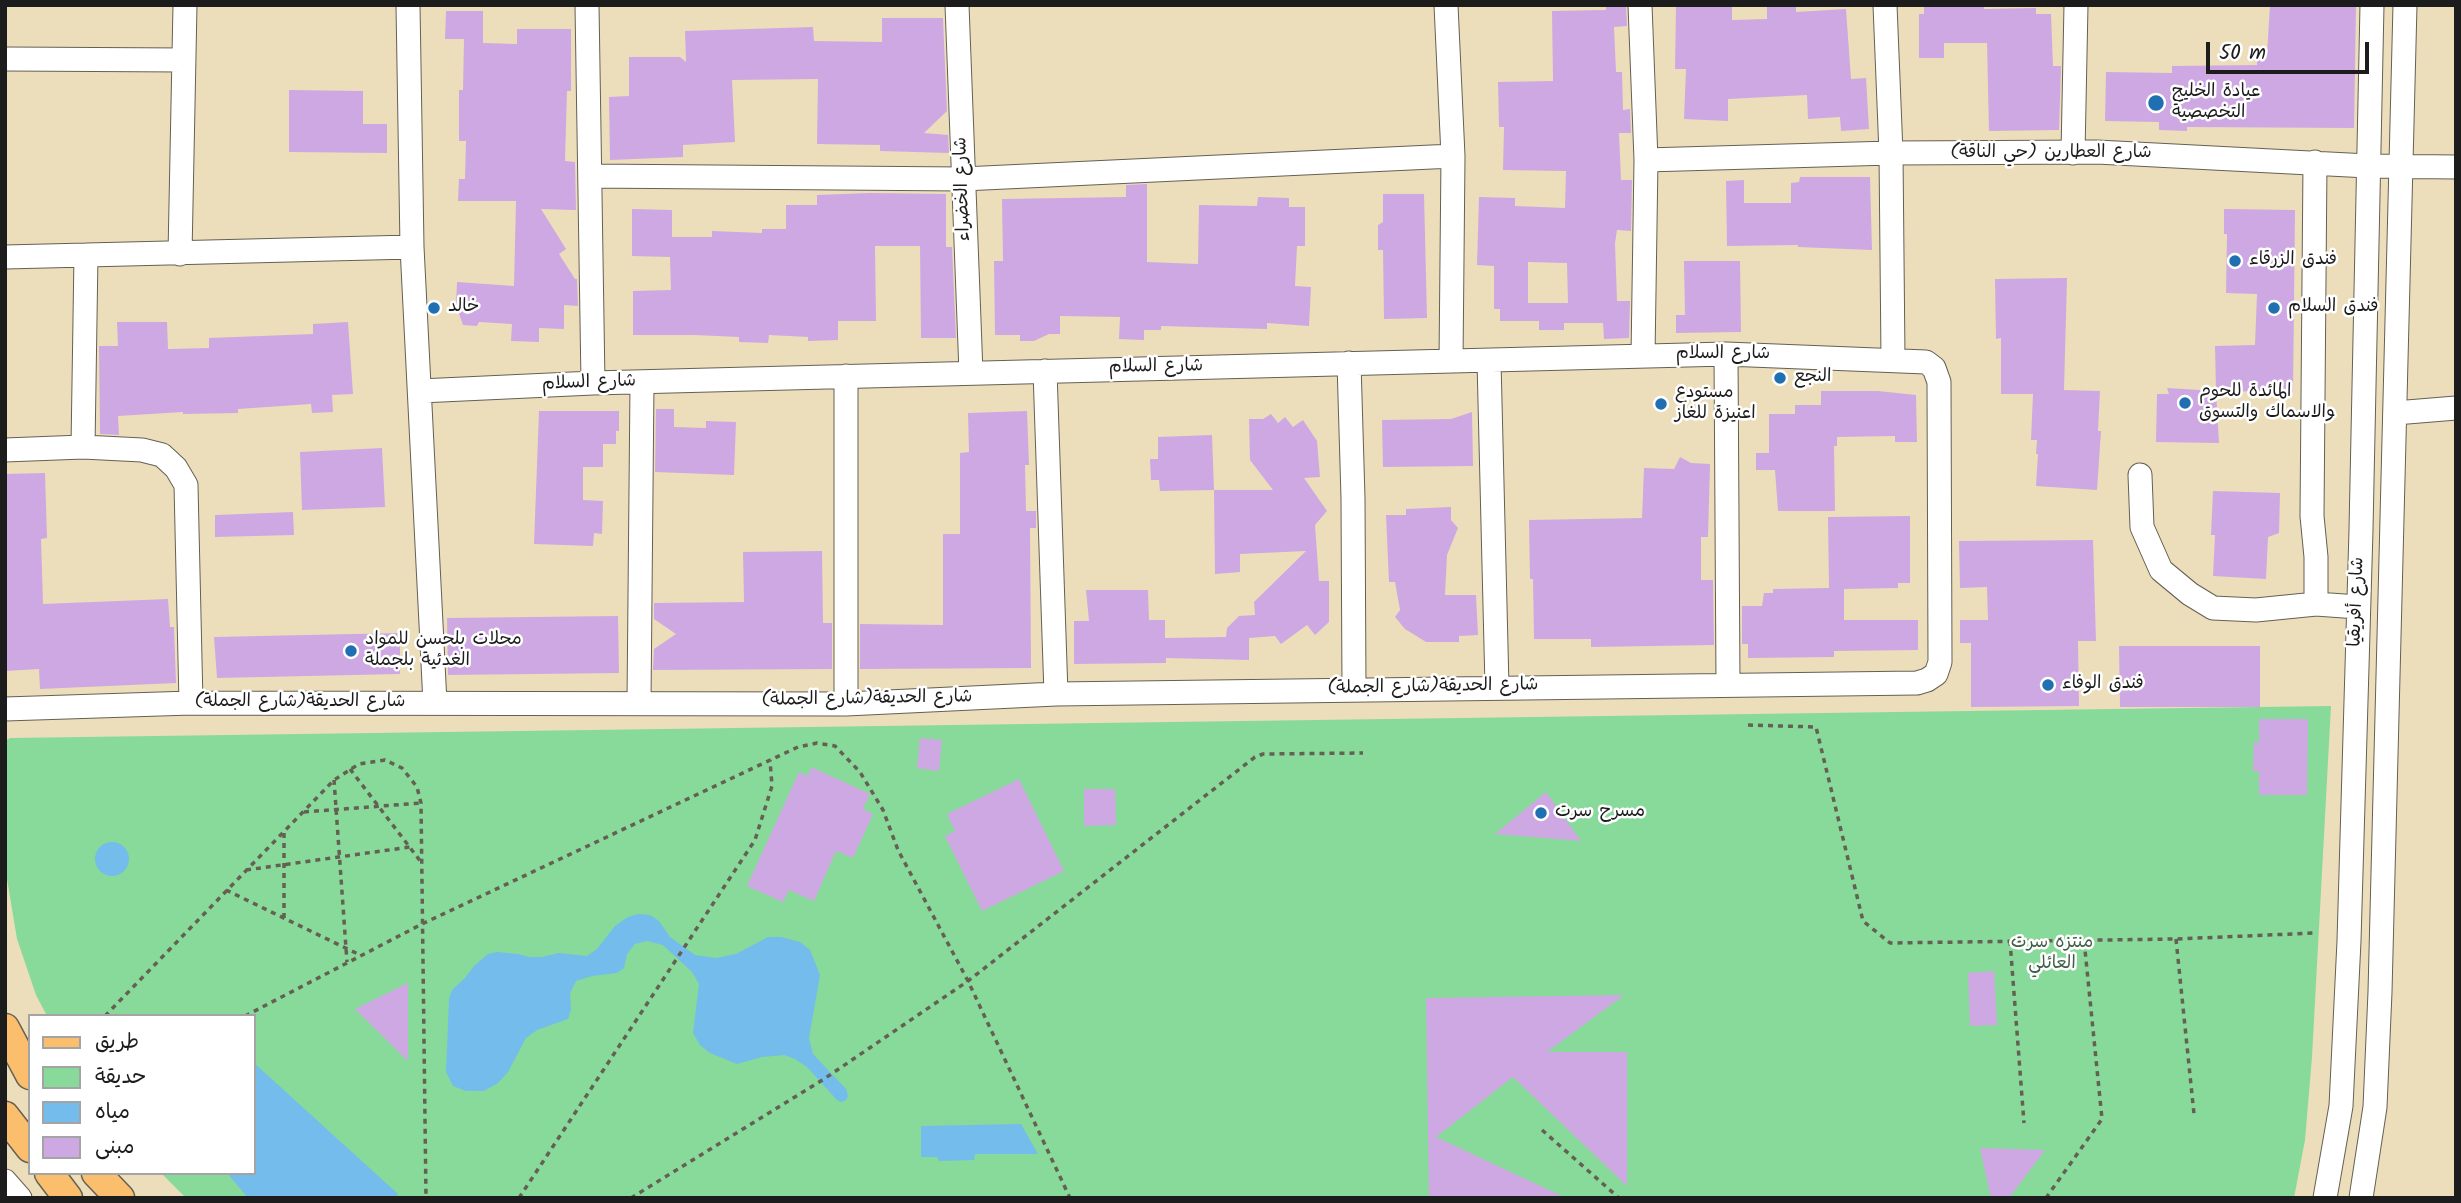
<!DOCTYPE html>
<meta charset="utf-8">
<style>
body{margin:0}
#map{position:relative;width:2461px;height:1203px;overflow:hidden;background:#ecdebb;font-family:Kalam,"Playpen Sans Arabic",sans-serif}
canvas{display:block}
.frame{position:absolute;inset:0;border:7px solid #1c1c1c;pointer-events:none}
.legend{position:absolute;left:28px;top:1014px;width:228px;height:161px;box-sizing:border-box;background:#fff;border:2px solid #a4a4a4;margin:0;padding:9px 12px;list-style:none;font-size:21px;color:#1c1c1c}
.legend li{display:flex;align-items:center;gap:14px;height:35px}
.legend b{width:35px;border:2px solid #a4a4a4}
.scale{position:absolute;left:2206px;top:42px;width:163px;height:32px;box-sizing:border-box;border:4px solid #1c1c1c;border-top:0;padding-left:9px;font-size:21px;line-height:24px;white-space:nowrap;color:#1c1c1c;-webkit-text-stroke:5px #fff;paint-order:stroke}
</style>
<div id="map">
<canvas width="2461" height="1203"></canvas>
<div class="frame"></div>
<ul class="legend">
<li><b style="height:9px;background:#fabe6d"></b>طريق</li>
<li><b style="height:19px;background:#88da9a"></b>حديقة</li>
<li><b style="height:19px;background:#73bceb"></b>مياه</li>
<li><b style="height:19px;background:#cea8e2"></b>مبنى</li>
</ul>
<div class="scale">50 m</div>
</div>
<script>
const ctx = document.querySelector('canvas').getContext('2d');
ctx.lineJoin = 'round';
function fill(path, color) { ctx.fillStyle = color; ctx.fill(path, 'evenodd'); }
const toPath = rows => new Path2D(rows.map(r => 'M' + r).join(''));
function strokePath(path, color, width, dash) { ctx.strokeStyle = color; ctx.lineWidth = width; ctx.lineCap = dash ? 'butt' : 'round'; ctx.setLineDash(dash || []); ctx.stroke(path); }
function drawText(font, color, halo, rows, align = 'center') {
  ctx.font = font + ' Kalam,"Playpen Sans Arabic",sans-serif'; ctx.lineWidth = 5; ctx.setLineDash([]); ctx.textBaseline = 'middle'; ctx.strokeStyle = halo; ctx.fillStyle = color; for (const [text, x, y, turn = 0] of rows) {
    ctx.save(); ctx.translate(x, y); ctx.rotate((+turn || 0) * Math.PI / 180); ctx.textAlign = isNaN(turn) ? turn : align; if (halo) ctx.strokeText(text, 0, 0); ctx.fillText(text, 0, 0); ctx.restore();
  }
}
const green = toPath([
 [2331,706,2312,1057,2305,1140,2294,1198,186,1198,161,1173,254,1173,254,1016,47,1016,36,995,17,939,5,867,5,741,10,738]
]);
const water = toPath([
 '95 859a17 17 0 1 1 34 0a17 17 0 1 1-34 0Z',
 [638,914,650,915,659,921,670,937,695,955,716,958,736,954,768,937,781,937,800,942,810,950,820,975,809,1038,813,1054,846,1089,848,1096,846,1100,841,1102,837,1100,807,1067,795,1059,784,1055,762,1057,737,1064,710,1053,700,1045,693,1033,699,984,692,972,663,945,647,941,635,944,627,954,624,968,617,973,592,976,576,981,570,993,571,1010,568,1019,537,1030,526,1038,508,1072,498,1083,484,1091,466,1091,453,1086,446,1072,449,999,452,990,465,978,474,966,488,954,497,952,518,954,529,957,542,957,559,953,587,956,597,949,615,926,628,917],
 [254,1063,398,1194,396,1198,248,1198,227,1173,254,1173],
 [1021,1124,1038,1154,975,1154,974,1160,939,1161,937,1157,921,1157,921,1126]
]);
const building = toPath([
 [1606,5,1626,5,1627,26,1614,27,1616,72,1622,72,1623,110,1630,109,1631,133,1619,133,1621,180,1632,180,1631,231,1617,230,1615,243,1617,301,1630,301,1629,338,1604,339,1603,323,1564,323,1564,330,1539,330,1539,321,1500,321,1500,309,1494,309,1494,266,1477,265,1479,197,1515,198,1515,206,1565,208,1566,171,1503,170,1504,127,1499,127,1498,82,1553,81,1552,11,1606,10],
 [1528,262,1567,263,1568,303,1528,303],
 [1767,5,1796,5,1796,12,1846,9,1851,79,1866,78,1869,129,1841,131,1840,117,1808,119,1807,95,1728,99,1728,121,1684,119,1686,69,1675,69,1676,6,1732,7,1732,20,1767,19],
 [1924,5,1984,5,1984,9,2036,8,2036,14,2051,14,2053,66,2061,66,2059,130,1989,131,1987,43,1944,43,1944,58,1919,58,1919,14,1924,14],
 [2270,5,2308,7,2308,5,2356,5,2354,128,2187,127,2187,131,2159,130,2159,122,2105,121,2106,72,2172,73,2172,66,2257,65,2257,55,2267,55],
 [446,11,483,11,483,43,517,44,517,29,571,29,571,91,567,91,565,161,575,162,576,210,541,209,566,249,559,254,575,279,577,279,578,306,564,305,564,329,539,328,539,342,511,341,512,324,479,322,477,326,463,325,456,305,457,282,514,286,516,201,458,201,459,179,465,179,466,141,459,141,459,90,463,90,464,39,445,39],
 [882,18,943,18,947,111,924,133,948,135,949,153,880,151,880,145,817,144,818,79,732,80,735,142,683,145,683,157,610,160,609,97,629,96,629,57,680,57,686,62,685,31,813,27,814,41,882,42],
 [289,90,363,91,363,124,387,124,387,153,289,152],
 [1800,177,1870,177,1872,250,1798,247,1798,245,1727,246,1726,181,1744,180,1744,203,1791,203,1791,183,1799,182],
 [1147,184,1147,262,1198,264,1199,205,1257,206,1258,197,1289,198,1289,207,1305,207,1305,246,1297,246,1295,286,1311,287,1309,326,1267,323,1267,329,1161,326,1161,330,1144,330,1144,340,1119,339,1120,317,1060,316,1060,334,1049,334,1034,341,1020,341,1020,335,995,335,994,261,1003,261,1002,199,1126,197,1126,185],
 [869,193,946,194,946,247,952,247,956,338,921,338,920,246,875,246,876,321,838,321,838,340,808,341,808,337,769,335,768,343,739,342,739,337,694,335,633,335,633,291,671,290,670,257,632,256,632,209,672,210,672,237,712,237,712,231,762,233,762,229,786,229,786,205,817,205,817,195],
 [1383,194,1424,194,1427,318,1384,319,1383,250,1378,250,1378,225,1383,222],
 [2224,209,2295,210,2293,392,2216,391,2219,443,2156,442,2157,394,2169,394,2167,388,2216,391,2215,346,2255,345,2257,294,2226,293,2227,234,2224,234],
 [1684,261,1740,261,1741,332,1676,333,1676,315,1685,315],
 [2067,278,2064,390,2100,391,2098,431,2101,431,2097,490,2036,486,2038,454,2036,454,2037,440,2031,440,2033,394,2001,394,2001,338,1996,339,1995,279],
 [117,322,167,322,168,349,209,348,209,338,313,334,313,324,348,322,353,394,332,395,333,412,312,413,311,404,238,409,238,413,183,414,183,412,118,416,119,435,100,434,99,346,118,346],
 [1821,391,1878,391,1916,395,1917,442,1895,442,1895,436,1837,437,1837,446,1834,446,1835,511,1778,511,1775,470,1756,470,1756,453,1769,453,1769,414,1795,414,1795,405,1821,405],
 [656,409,674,409,674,427,706,428,706,421,736,422,734,475,655,472],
 [539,411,619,411,619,431,616,431,616,444,603,444,603,467,583,467,583,500,603,501,602,534,594,533,593,546,534,544],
 [1027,411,1029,465,1025,465,1026,511,1036,511,1036,528,1030,528,1031,668,860,669,860,624,943,625,943,534,960,534,960,453,969,452,968,413],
 [1472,412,1473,466,1383,467,1382,420,1451,419],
 [1271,414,1278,423,1285,417,1293,427,1303,420,1317,441,1320,477,1304,478,1327,511,1315,525,1319,581,1329,581,1329,622,1315,635,1307,625,1281,644,1275,636,1249,638,1249,660,1166,658,1166,663,1074,664,1074,621,1089,621,1086,590,1148,590,1149,620,1165,620,1165,638,1226,637,1227,628,1239,616,1255,615,1254,602,1306,551,1240,554,1240,572,1215,574,1214,490,1273,490,1250,460,1249,419,1263,419],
 [1212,435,1214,490,1160,491,1159,480,1151,480,1150,459,1158,459,1158,437],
 [382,448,385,507,302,510,300,452],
 [1680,457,1691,463,1710,464,1708,537,1701,537,1701,580,1713,580,1714,645,1591,647,1591,639,1534,639,1533,579,1530,579,1529,520,1642,518,1644,468,1674,469],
 [45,473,47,538,41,539,43,604,168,599,170,627,174,627,176,683,40,689,39,669,5,671,5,474],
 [2213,491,2280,493,2279,533,2268,537,2266,579,2213,576,2215,535,2211,535],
 [1451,507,1451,520,1458,528,1447,555,1445,595,1476,595,1478,635,1459,636,1459,642,1426,642,1405,629,1395,617,1400,610,1395,582,1389,582,1386,515,1406,515,1406,509],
 [293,512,294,535,215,537,215,515],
 [1910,516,1910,583,1898,583,1898,588,1844,589,1844,620,1918,620,1918,650,1834,651,1834,657,1748,658,1748,644,1742,644,1742,606,1762,606,1764,593,1773,593,1773,589,1829,588,1828,517],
 [2093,540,2096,641,2078,641,2079,706,1971,707,1971,643,1960,643,1960,620,1988,620,1987,587,1960,588,1959,541],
 [822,551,823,623,832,623,832,669,653,670,654,649,676,634,654,619,654,603,744,602,743,552],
 [618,616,619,673,448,675,447,618],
 [400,633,400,674,217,678,214,637],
 [2119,646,2260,646,2260,707,2120,707],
 [2259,719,2308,719,2307,795,2259,795,2259,771,2253,771,2254,742,2259,743],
 [920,738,942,740,939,771,917,768],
 [811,767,870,794,863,809,873,814,853,858,836,851,814,901,789,890,783,902,747,886,799,772,808,776],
 [1019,779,1064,871,982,911,945,836,955,831,947,814],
 [1084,789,1115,789,1116,825,1084,826],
 [1546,792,1581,841,1495,834],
 [1994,971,1997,1025,1970,1026,1968,973],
 [408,983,408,1061,355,1009],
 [1624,995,1547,1052,1627,1052,1627,1186,1513,1077,1436,1137,1566,1198,1429,1198,1426,998],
 [1980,1148,2045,1150,2009,1198,1991,1198]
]);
const path = toPath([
 [1748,725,1816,727,1863,921,1890,943,2176,939,2315,933],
 [350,769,421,862],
 [334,780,347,962],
 [304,812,421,803],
 [246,870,410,847],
 [226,890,360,955],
 [284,918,284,833],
 [2176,939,2194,1114],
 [2010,941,2024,1123],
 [105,1016,334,780,359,764,385,760,402,768,417,787,421,803,426,1198],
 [245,1016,422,924,798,747,817,743,835,746,860,772,883,810,898,850,968,981,1070,1198],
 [1542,1130,1619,1198],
 [519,1198,755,840,772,786,770,760],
 [631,1198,824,1079,968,981,1255,757,1263,754,1363,753],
 [2046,1198,2102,1119,2084,940]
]);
const minor = toPath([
 [408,5,412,247,435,703],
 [587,5,593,383],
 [957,5,971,373],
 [1446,5,1453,156,1451,361],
 [1640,5,1646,160,1643,356],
 [1885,5,1891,153,1893,359],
 [5,59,184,60],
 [2073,153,2076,5],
 [1646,160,1891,153,2097,152,2368,166,2456,167],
 [2315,162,2312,516,2316,557,2316,604,2358,607],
 [590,176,963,179,1453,156],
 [180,254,185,5],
 [5,257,412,247],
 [1726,354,1728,683],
 [1489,361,1497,687],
 [1349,363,1353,498,1354,689],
 [1045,371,1056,694],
 [2395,413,2456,408],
 [83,447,86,255],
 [5,450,83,447,142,450,162,455,176,468,186,485,191,703],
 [2140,475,2142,527,2161,570,2190,594,2213,608,2256,610,2316,604],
 [639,702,642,383],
 [846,704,846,376],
 [5,709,191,703,846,704,1056,694,1917,683,1927,680,1936,674,1940,662,1939,382,1934,368,1926,362,1726,354,593,383,420,391],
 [5,1181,20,1198],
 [2325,1198,2341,1106,2349,941,2361,530,2372,5],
 [2361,1198,2375,1107,2380,992,2405,5]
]);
const major = toPath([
 [5,1028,30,1075],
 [5,1116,30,1148],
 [49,1173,68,1198],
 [96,1173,120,1198]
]);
const markers = [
 [2156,103,9,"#1f6fb2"],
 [2235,261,7,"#1f6fb2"],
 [434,308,7,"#1f6fb2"],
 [2274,308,7,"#1f6fb2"],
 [1780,378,7,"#1f6fb2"],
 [2185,403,7,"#1f6fb2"],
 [1661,404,7,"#1f6fb2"],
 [351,651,7,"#1f6fb2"],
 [2048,685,7,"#1f6fb2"],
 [1541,813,7,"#1f6fb2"]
];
const poiNames = [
 ["عيادة الخليج",2172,93],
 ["التخصصية",2172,114],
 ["فندق الزرقاء",2249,261],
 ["خالد",448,308],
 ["فندق السلام",2288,308],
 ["النجع",1794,378],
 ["المائدة للحوم",2199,393],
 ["والاسماك والتسوق",2199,414],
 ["مستودع",1675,394],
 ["اعنيزة للغاز",1675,415],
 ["محلات بلحسن للمواد",365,641],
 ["الغدئية بلجملة",365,662],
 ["فندق الوفاء",2062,685],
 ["مسرح سرت",1555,813]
];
const streetNames = [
 ["شارع العطارين (حي الناقة)",2051,154],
 ["شارع الخضراء",964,189,-92],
 ["شارع السلام",1723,355],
 ["شارع السلام",1156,368,-1],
 ["شارع السلام",589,384,-2],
 ["شارع أفريقيا",2358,602,-88],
 ["شارع الحديقة(شارع الجملة)",1433,688,-1],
 ["شارع الحديقة(شارع الجملة)",867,700,-1],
 ["شارع الحديقة(شارع الجملة)",300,703]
];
const parkNames = [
 ["منتزه سرت",2052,944],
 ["العائلي",2052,965]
];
fill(green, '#88da9a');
fill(water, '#73bceb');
fill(building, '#cea8e2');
strokePath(minor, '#656054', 25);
strokePath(major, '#656054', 31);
strokePath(path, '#656054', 3.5, [5, 5]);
strokePath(minor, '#fff', 23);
strokePath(major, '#fabe6d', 28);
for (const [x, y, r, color] of markers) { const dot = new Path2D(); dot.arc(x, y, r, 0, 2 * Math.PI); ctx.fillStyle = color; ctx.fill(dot); strokePath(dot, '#fff', 2.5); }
drawText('18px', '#1c1c1c', '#fff', poiNames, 'left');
drawText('18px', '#1c1c1c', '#fff', streetNames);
drawText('18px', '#425e48', '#fff', parkNames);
</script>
